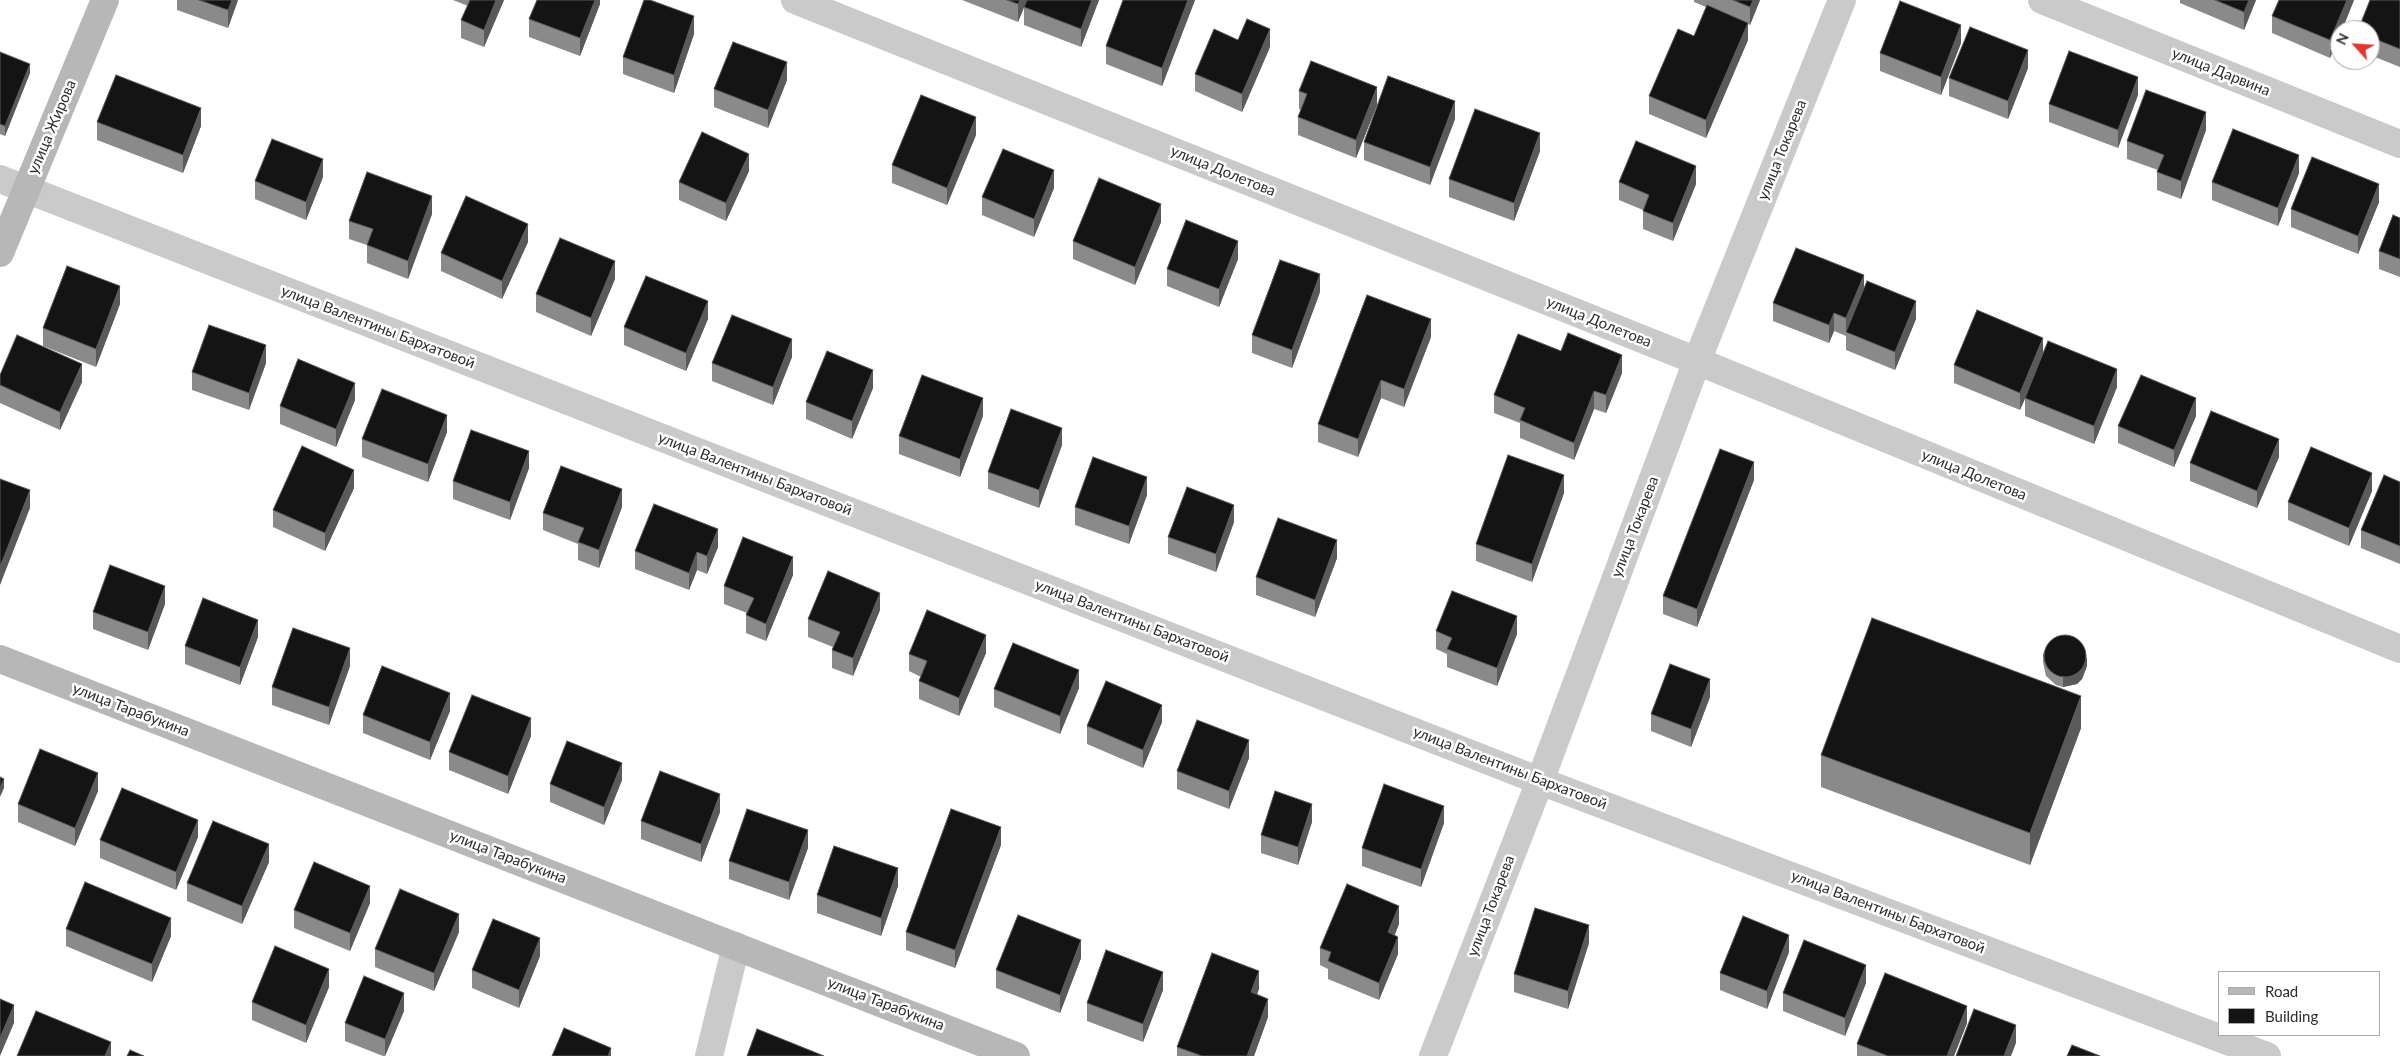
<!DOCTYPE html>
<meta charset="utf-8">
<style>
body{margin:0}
#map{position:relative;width:2400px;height:1056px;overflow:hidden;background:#fff;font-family:Lato,sans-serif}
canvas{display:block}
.legend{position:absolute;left:2218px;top:971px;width:162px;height:65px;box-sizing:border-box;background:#fff;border:1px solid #ababab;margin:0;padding:6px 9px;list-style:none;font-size:15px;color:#2d2d2d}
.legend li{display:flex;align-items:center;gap:10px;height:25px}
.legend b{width:25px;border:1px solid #ababab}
.north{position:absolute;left:2330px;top:20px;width:50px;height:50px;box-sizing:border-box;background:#fff;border:1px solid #ababab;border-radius:50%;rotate:296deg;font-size:14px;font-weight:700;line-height:20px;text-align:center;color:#2d2d2d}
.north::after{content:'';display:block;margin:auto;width:18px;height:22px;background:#e4372e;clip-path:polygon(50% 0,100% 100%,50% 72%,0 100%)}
</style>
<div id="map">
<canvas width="2400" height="1056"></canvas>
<ul class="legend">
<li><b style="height:6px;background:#b7b7b7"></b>Road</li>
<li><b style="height:14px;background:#141414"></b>Building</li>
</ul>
<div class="north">N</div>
</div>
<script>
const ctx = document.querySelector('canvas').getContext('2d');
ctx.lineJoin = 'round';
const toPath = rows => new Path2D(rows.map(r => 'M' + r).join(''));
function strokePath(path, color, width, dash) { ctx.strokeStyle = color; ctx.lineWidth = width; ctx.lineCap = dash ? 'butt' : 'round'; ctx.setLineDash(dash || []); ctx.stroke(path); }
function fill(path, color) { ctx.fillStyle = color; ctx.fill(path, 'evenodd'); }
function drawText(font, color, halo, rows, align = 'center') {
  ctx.font = font + ' Lato,sans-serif'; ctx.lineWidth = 5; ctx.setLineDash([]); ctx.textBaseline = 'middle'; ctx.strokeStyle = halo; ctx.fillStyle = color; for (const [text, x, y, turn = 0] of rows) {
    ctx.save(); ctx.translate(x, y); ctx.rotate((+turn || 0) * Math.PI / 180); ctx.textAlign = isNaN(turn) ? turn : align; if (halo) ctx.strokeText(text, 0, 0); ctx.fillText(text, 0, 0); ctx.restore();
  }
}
const street = toPath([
 [795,0,1697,361,2400,649],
 [2042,0,2400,144],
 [0,179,1540,781,2267,1056],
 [709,1056,736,946],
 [1433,1056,1540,781,1697,361,1842,0]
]);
const secondary = toPath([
 [0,253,105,0],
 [0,659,1016,1056]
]);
const wall = toPath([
 [177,0,238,0,228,28,177,10],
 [453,0,504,0,484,47,461,38,461,20,468,6],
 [600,0,600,4,580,56,529,37,529,19],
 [962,0,1027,0,1018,22],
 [1027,0,1099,0,1081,47,1024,25,1024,7],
 [1195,0,1162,86,1106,64,1106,46],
 [1694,0,1760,0,1750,25,1748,24,1748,40,1706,138,1649,114,1649,96,1694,36,1706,7,1694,2],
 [2180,0,2256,0,2244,30,2180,3],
 [2354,0,2342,30,2340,30,2340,35,2330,58,2272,33,2272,16],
 [2400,0,2400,67,2370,55,2370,30],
 [694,34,674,93,623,74,623,57],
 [1961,43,1941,95,1880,71,1880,53],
 [1270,47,1242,112,1195,91,1195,74],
 [0,52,30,73,5,136,0,134],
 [2028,68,2008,119,1949,96,1949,78],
 [787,80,768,128,714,107,714,89],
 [1299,91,1377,105,1356,158,1298,135,1298,117,1301,110,1299,109],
 [2138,95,2118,148,2049,122,2049,104],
 [1455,119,1430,185,1364,160,1364,142],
 [97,122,201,126,183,173,97,140],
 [2206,130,2181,199,2157,190,2157,172,2158,170,2127,159,2127,141],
 [976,135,947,205,892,183,892,165],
 [1540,151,1514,221,1449,197,1449,179],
 [749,171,726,221,679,200,679,182],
 [2299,173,2278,226,2212,200,2212,182],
 [323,177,306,220,255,199,255,181],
 [1619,182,1696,184,1673,241,1643,229,1643,210,1619,200],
 [1054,188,1034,237,982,215,982,197],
 [2379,202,2358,254,2291,227,2291,209],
 [432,214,408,279,367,263,367,245,349,239,349,221],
 [2400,218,2400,277,2379,269,2379,251],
 [1161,222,1135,285,1073,259,1073,241],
 [528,242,502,299,441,271,441,253],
 [1238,259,1219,307,1167,286,1167,269],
 [615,279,591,336,536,312,536,294],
 [1864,290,1916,319,1895,370,1846,350,1846,336,1834,331,1829,343,1773,321,1773,303],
 [1320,292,1292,368,1252,353,1252,335],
 [120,304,96,367,43,346,43,328],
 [708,319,686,371,624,345,624,327],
 [1431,337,1404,407,1381,398,1358,457,1318,442,1318,424],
 [2043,353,2117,387,2094,444,2025,416,2025,399,2020,410,1954,383,1954,365],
 [792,357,773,405,712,381,712,363],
 [266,363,249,410,192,390,192,372],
 [1622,373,1606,413,1594,409,1574,460,1520,438,1520,423,1494,413,1494,395],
 [0,375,82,382,60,430,0,403],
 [873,388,852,439,806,419,806,402],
 [355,400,336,447,280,424,280,406],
 [983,416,960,477,899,454,899,436],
 [2196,416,2174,467,2118,443,2118,426],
 [447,432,428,482,362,457,362,439],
 [1062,445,1039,508,988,489,988,472],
 [2279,457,2257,508,2190,481,2190,463],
 [529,468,510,520,453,499,453,481],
 [1754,480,1697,627,1663,614,1663,596],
 [2400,482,2400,564,2361,548,2361,530],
 [354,488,325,551,273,527,273,510],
 [2372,491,2349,546,2288,520,2288,502],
 [1564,493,1532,582,1476,561,1476,544],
 [1147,495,1129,544,1075,525,1075,507],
 [622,507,599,568,578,560,578,544,543,530,543,513],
 [1234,522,1216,572,1168,554,1168,537],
 [718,547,707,574,697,570,689,590,635,569,635,551],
 [1337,558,1315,617,1256,595,1256,577],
 [793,575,766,641,746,633,746,615,747,613,724,604,724,586],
 [165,604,148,650,93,629,93,612],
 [880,610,853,676,832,668,832,650,833,647,808,637,808,619],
 [1436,631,1517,634,1497,686,1447,667,1447,654,1436,649],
 [258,637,240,685,185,664,185,646],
 [986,653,959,716,919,699,919,681,921,677,909,671,909,654],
 [2043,653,2087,666,2082,679,2077,684,2063,687,2056,685,2046,676,2043,662],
 [350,666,329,725,272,705,272,687],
 [1079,688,1060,734,994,707,994,689],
 [1710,697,1691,747,1651,731,1651,714],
 [450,711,430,760,363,733,363,715],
 [1162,722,1143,768,1087,744,1087,726],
 [2081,728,2030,865,1821,787,1821,755],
 [531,736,508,794,449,770,449,752],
 [1249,758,1229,809,1177,789,1177,771],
 [622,780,604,825,550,802,550,784],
 [98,791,75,846,18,822,18,804],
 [720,812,701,862,641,839,641,821],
 [1312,822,1298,865,1261,853,1261,835],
 [1444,823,1421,887,1362,866,1362,848],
 [198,837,176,890,100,858,100,840],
 [1001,845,955,968,906,950,906,932],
 [808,848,789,900,729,879,729,861],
 [269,862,242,924,187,901,187,883],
 [898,886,881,936,817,913,817,895],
 [370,903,350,951,294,928,294,910],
 [1399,924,1395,935,1398,954,1379,1000,1328,979,1328,969,1320,965,1320,948],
 [66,929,171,936,152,982,66,946],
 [459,932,434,991,375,967,375,949],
 [1589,943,1568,1009,1514,992,1514,974],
 [1789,952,1767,1009,1720,990,1720,973],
 [540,956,519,1008,472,988,472,970],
 [1081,958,1060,1013,996,988,996,970],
 [1866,983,1845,1036,1783,1011,1783,993],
 [329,987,306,1043,252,1020,252,1002],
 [1259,989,1257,995,1268,1017,1254,1056,1177,1056,1177,1047],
 [1163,990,1143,1042,1087,1021,1087,1003],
 [404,1011,385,1056,383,1056,345,1041,345,1023],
 [1967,1023,1954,1056,1857,1056,1857,1044]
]);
const shadedWall = toPath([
 [232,0,238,0,228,28,228,10],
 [496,0,504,0,484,47,484,30],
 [595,0,600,0,600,4,580,56,580,38],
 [1020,0,1027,0,1018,22,1018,4],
 [1092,0,1099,0,1081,47,1081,29],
 [1188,0,1195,0,1162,86,1162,68],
 [1753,0,1760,0,1750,25,1750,7],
 [2249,0,2256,0,2244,30,2244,12],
 [2347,0,2354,0,2342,30,2340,30,2340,35,2330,58,2330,40],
 [694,16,694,34,674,93,674,75],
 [1748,23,1748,40,1706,138,1706,120],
 [1961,25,1961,43,1941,95,1941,77],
 [1270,29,1270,47,1242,112,1242,94],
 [2028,50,2028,68,2008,119,2008,101],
 [787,62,787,80,768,128,768,110],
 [30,64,30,73,5,136,5,126],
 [2138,77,2138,95,2118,148,2118,130],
 [1377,87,1377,105,1356,158,1356,140],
 [1455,101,1455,119,1430,185,1430,167],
 [201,108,201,126,183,173,183,155],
 [2206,112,2206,130,2181,199,2181,181],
 [976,117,976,135,947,205,947,188],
 [1540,133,1540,151,1514,221,1514,203],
 [749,154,749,171,726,221,726,203],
 [2299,155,2299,173,2278,226,2278,208],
 [323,159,323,177,306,220,306,202],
 [1696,166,1696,184,1673,241,1673,223],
 [1054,170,1054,188,1034,237,1034,219],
 [2379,184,2379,202,2358,254,2358,236],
 [432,196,432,214,408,279,408,261],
 [1161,204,1161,222,1135,285,1135,267],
 [528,224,528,242,502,299,502,281],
 [1238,241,1238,259,1219,307,1219,289],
 [615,261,615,279,591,336,591,318],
 [1320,274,1320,292,1292,368,1292,350],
 [1864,275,1864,293,1846,332,1846,318],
 [120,286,120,304,96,367,96,349],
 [708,301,708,319,686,371,686,353],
 [1916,301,1916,319,1895,370,1895,352],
 [1834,313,1834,331,1829,343,1829,325],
 [1431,319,1431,337,1404,407,1404,389],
 [2043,338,2043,356,2020,410,2020,393],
 [792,339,792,357,773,405,773,387],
 [266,345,266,363,249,410,249,393],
 [1622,355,1622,373,1606,413,1606,395],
 [82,364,82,382,60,430,60,412],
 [2117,369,2117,387,2094,444,2094,426],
 [873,370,873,388,852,439,852,421],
 [1381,380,1381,398,1358,457,1358,439],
 [355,383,355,400,336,447,336,429],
 [1594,391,1594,409,1574,460,1574,443],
 [983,398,983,416,960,477,960,459],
 [2196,398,2196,416,2174,467,2174,450],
 [447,415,447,432,428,482,428,464],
 [1062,428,1062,445,1039,508,1039,490],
 [2279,439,2279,457,2257,508,2257,491],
 [529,451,529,468,510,520,510,502],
 [1754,462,1754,480,1697,627,1697,609],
 [354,470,354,488,325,551,325,533],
 [2372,473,2372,491,2349,546,2349,528],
 [1564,475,1564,493,1532,582,1532,564],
 [1147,477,1147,495,1129,544,1129,526],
 [622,489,622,507,599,568,599,550],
 [30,490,30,508,0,585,0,567],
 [1234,505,1234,522,1216,572,1216,554],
 [718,529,718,547,707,574,707,556],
 [1337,540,1337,558,1315,617,1315,600],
 [697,552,697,570,689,590,689,573],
 [793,557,793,575,766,641,766,624],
 [165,586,165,604,148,650,148,632],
 [880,593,880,610,853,676,853,658],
 [1517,616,1517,634,1497,686,1497,668],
 [258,620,258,637,240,685,240,667],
 [986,635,986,653,959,716,959,698],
 [350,648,350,666,329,725,329,707],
 [2087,657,2087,666,2082,679,2077,684,2063,687,2063,678],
 [1079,670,1079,688,1060,734,1060,716],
 [1710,679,1710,697,1691,747,1691,729],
 [450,693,450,711,430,760,430,742],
 [2081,696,2081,728,2030,865,2030,833],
 [1162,705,1162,722,1143,768,1143,750],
 [531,718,531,736,508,794,508,776],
 [1249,740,1249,758,1229,809,1229,791],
 [622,763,622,780,604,825,604,807],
 [98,773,98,791,75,846,75,828],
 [4,779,4,788,0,797,0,788],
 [720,794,720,812,701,862,701,844],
 [1312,804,1312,822,1298,865,1298,847],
 [1444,806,1444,823,1421,887,1421,869],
 [198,820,198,837,176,890,176,872],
 [1001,827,1001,845,955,968,955,950],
 [808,830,808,848,789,900,789,882],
 [269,844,269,862,242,924,242,906],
 [898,868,898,886,881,936,881,918],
 [370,886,370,903,350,951,350,933],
 [1399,906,1399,924,1388,950,1388,932],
 [459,914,459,932,434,991,434,973],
 [171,918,171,936,152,982,152,964],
 [1589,925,1589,943,1568,1009,1568,991],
 [1789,935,1789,952,1767,1009,1767,991],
 [1398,937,1398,954,1379,1000,1379,983],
 [540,938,540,956,519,1008,519,990],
 [1081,940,1081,958,1060,1013,1060,995],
 [1866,965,1866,983,1845,1036,1845,1018],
 [329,969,329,987,306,1043,306,1025],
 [1259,971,1259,989,1251,1010,1251,992],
 [1163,972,1163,990,1143,1042,1143,1024],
 [404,993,404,1011,385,1056,385,1039],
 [1268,999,1268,1017,1254,1056,1247,1056],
 [14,1005,14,1023,0,1056,0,1038],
 [1967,1006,1967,1023,1954,1056,1947,1056],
 [2016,1025,2016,1043,2011,1056,2004,1056],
 [111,1042,111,1056,105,1056],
 [611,1048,611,1056,608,1056]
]);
const building = toPath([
 [199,0,232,0,228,10,199,0],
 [470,0,496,0,484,30,461,20,470,0],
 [537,0,595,0,580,38,529,19,537,0],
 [644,0,650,0,694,16,674,75,623,57,644,0],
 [1007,0,1020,0,1018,4,1007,0],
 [1027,0,1092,0,1081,29,1024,7,1027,0],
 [1123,0,1188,0,1162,68,1106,46,1123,0],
 [1733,0,1753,0,1750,7,1733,0],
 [2215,0,2249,0,2244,12,2215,0],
 [2279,0,2347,0,2330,40,2272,16,2279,0],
 [2370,0,2400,0,2400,49,2370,37,2370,30,2358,30,2370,0],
 [1900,1,1961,25,1941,77,1880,53,1900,1],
 [1707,5,1748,23,1706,120,1649,96,1678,29,1694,36,1707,5],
 [1247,19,1270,29,1242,94,1195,74,1214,29,1238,40,1247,19],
 [1970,27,2028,50,2008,101,1949,78,1970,27],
 [733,42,787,62,768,110,714,89,733,42],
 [2069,51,2138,77,2118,130,2049,104,2069,51],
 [0,52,30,64,5,126,0,124,0,52],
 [1311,61,1377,87,1356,140,1298,117,1307,94,1299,91,1311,61],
 [116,75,201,108,183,155,97,122,116,75],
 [1388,76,1455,101,1430,167,1364,142,1388,76],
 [2146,90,2206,112,2181,181,2157,172,2164,155,2127,141,2146,90],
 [921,95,976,117,947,188,892,165,921,95],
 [1475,109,1540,133,1514,203,1449,179,1475,109],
 [2233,129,2299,155,2278,208,2212,182,2233,129],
 [702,132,749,154,726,203,679,182,702,132],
 [272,139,323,159,306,202,255,181,272,139],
 [1636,141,1696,166,1673,223,1643,211,1649,195,1619,182,1636,141],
 [1003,149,1054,170,1034,219,982,197,1003,149],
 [2312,157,2379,184,2358,236,2291,209,2312,157],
 [367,172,432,196,408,261,367,245,373,229,349,221,367,172],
 [1099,178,1161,204,1135,267,1073,241,1099,178],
 [466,196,528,224,502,281,441,253,466,196],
 [2393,215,2400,218,2400,259,2379,251,2393,215],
 [1186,220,1238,241,1219,289,1167,269,1186,220],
 [560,238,615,261,591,318,536,294,560,238],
 [1796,248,1864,275,1846,318,1834,313,1829,325,1773,303,1796,248],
 [1280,260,1320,274,1292,350,1252,335,1280,260],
 [67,266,120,286,96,349,43,328,67,266],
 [646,276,708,301,686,353,624,327,646,276],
 [1867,281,1916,301,1895,352,1846,332,1867,281],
 [1367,295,1431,319,1404,389,1381,380,1358,439,1318,424,1367,295],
 [1977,310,2043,338,2020,393,1954,365,1977,310],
 [732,315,792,339,773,387,712,363,732,315],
 [209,325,266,345,249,393,192,372,209,325],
 [1568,333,1622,355,1606,395,1594,391,1574,443,1520,420,1525,408,1494,395,1518,334,1561,351,1568,333],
 [17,335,82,364,60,412,0,385,0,375,17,335],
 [2048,341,2117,369,2094,426,2025,398,2048,341],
 [827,351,873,370,852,421,806,402,827,351],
 [298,359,355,383,336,429,280,406,298,359],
 [922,375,983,398,960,459,899,436,922,375],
 [2141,375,2196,398,2174,450,2118,426,2141,375],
 [382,389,447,415,428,464,362,439,382,389],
 [1011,409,1062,428,1039,490,988,472,1011,409],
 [2211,411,2279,439,2257,491,2190,463,2211,411],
 [471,430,529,451,510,502,453,481,471,430],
 [302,446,354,470,325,533,273,510,302,446],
 [2311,447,2372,473,2349,528,2288,502,2311,447],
 [1720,449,1754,462,1697,609,1663,596,1720,449],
 [1508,455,1564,475,1532,564,1476,544,1508,455],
 [1093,457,1147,477,1129,526,1075,507,1093,457],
 [561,466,622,489,599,550,578,542,584,528,543,513,561,466],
 [2384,475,2400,482,2400,546,2361,530,2384,475],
 [0,479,30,490,0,567,0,479],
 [1187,487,1234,505,1216,554,1168,537,1187,487],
 [654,504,718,529,707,556,697,552,689,573,635,551,654,504],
 [1278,518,1337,540,1315,600,1256,577,1278,518],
 [743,537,793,557,766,624,746,615,754,598,724,586,743,537],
 [110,565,165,586,148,632,93,612,110,565],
 [828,571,880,593,853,658,832,650,840,632,808,619,828,571],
 [1452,591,1517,616,1497,668,1447,649,1452,638,1436,631,1452,591],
 [203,598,258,620,240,667,185,646,203,598],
 [927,610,986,635,959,698,919,681,927,661,909,654,927,610],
 [1872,618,2081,696,2030,833,1821,755,1872,618],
 [293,628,350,648,329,707,272,687,293,628],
 '2044 656a21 21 0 1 1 42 0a21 21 0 1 1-42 0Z',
 [1013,643,1079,670,1060,716,994,689,1013,643],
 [1670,664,1710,679,1691,729,1651,714,1670,664],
 [382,666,450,693,430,742,363,715,382,666],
 [1106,681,1162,705,1143,750,1087,726,1106,681],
 [472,695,531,718,508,776,449,752,472,695],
 [1197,720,1249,740,1229,791,1177,771,1197,720],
 [567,741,622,763,604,807,550,784,567,741],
 [40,749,98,773,75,828,18,804,40,749],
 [660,771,720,794,701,844,641,821,660,771],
 [0,777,4,779,0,788,0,777],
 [1384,784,1444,806,1421,869,1362,848,1384,784],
 [122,788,198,820,176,872,100,840,122,788],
 [1275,791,1312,804,1298,847,1261,835,1275,791],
 [747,809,808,830,789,882,729,861,747,809],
 [951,809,1001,827,955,950,906,932,951,809],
 [213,821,269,844,242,906,187,883,213,821],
 [834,846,898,868,881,918,817,895,834,846],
 [314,862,370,886,350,933,294,910,314,862],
 [85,882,171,918,152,964,66,929,85,882],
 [1347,884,1399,906,1388,932,1398,937,1379,983,1328,961,1331,952,1320,948,1347,884],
 [400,889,459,914,434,973,375,949,400,889],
 [1535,908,1589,925,1568,991,1514,974,1535,908],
 [1018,915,1081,940,1060,995,996,970,1018,915],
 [1743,916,1789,935,1767,991,1720,973,1743,916],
 [493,919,540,938,519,990,472,970,493,919],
 [1804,940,1866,965,1845,1018,1783,993,1804,940],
 [275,946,329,969,306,1025,252,1002,275,946],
 [1106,950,1163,972,1143,1024,1087,1003,1106,950],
 [1212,953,1259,971,1251,992,1268,999,1247,1056,1202,1056,1177,1047,1212,953],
 [1885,973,1967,1006,1947,1056,1888,1056,1857,1044,1885,973],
 [364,976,404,993,385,1039,345,1023,364,976],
 [0,999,14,1005,0,1038,0,999],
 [1974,1009,2016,1025,2004,1056,1956,1056,1974,1009],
 [36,1011,111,1042,105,1056,17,1056,36,1011],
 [564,1028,611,1048,608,1056,552,1056,564,1028],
 [757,1029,824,1056,747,1056,757,1029],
 [2072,1045,2100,1056,2067,1056,2072,1045],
 [130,1050,144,1056,127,1056,130,1050]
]);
const streetNames = [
 ["улица Дарвина",2221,72,22],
 ["улица Жирова",52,127,-67],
 ["улица Токарева",1782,150,-68],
 ["улица Долетова",1223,171,22],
 ["улица Долетова",1599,322,22],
 ["улица Валентины Бархатовой",378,327,21],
 ["улица Валентины Бархатовой",755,474,21],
 ["улица Долетова",1974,475,22],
 ["улица Токарева",1635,527,-69],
 ["улица Валентины Бархатовой",1132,621,21],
 ["улица Тарабукина",131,710,21],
 ["улица Валентины Бархатовой",1510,768,21],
 ["улица Тарабукина",508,857,21],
 ["улица Токарева",1491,906,-69],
 ["улица Валентины Бархатовой",1888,912,21],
 ["улица Тарабукина",886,1004,21]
];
strokePath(street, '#cacaca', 28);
strokePath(secondary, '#b7b7b7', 28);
fill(wall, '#8a8a8a');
fill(shadedWall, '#5a5a5a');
fill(building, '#141414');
strokePath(building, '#5a5a5a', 1);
drawText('15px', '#2d2d2d', '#fff', streetNames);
</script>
